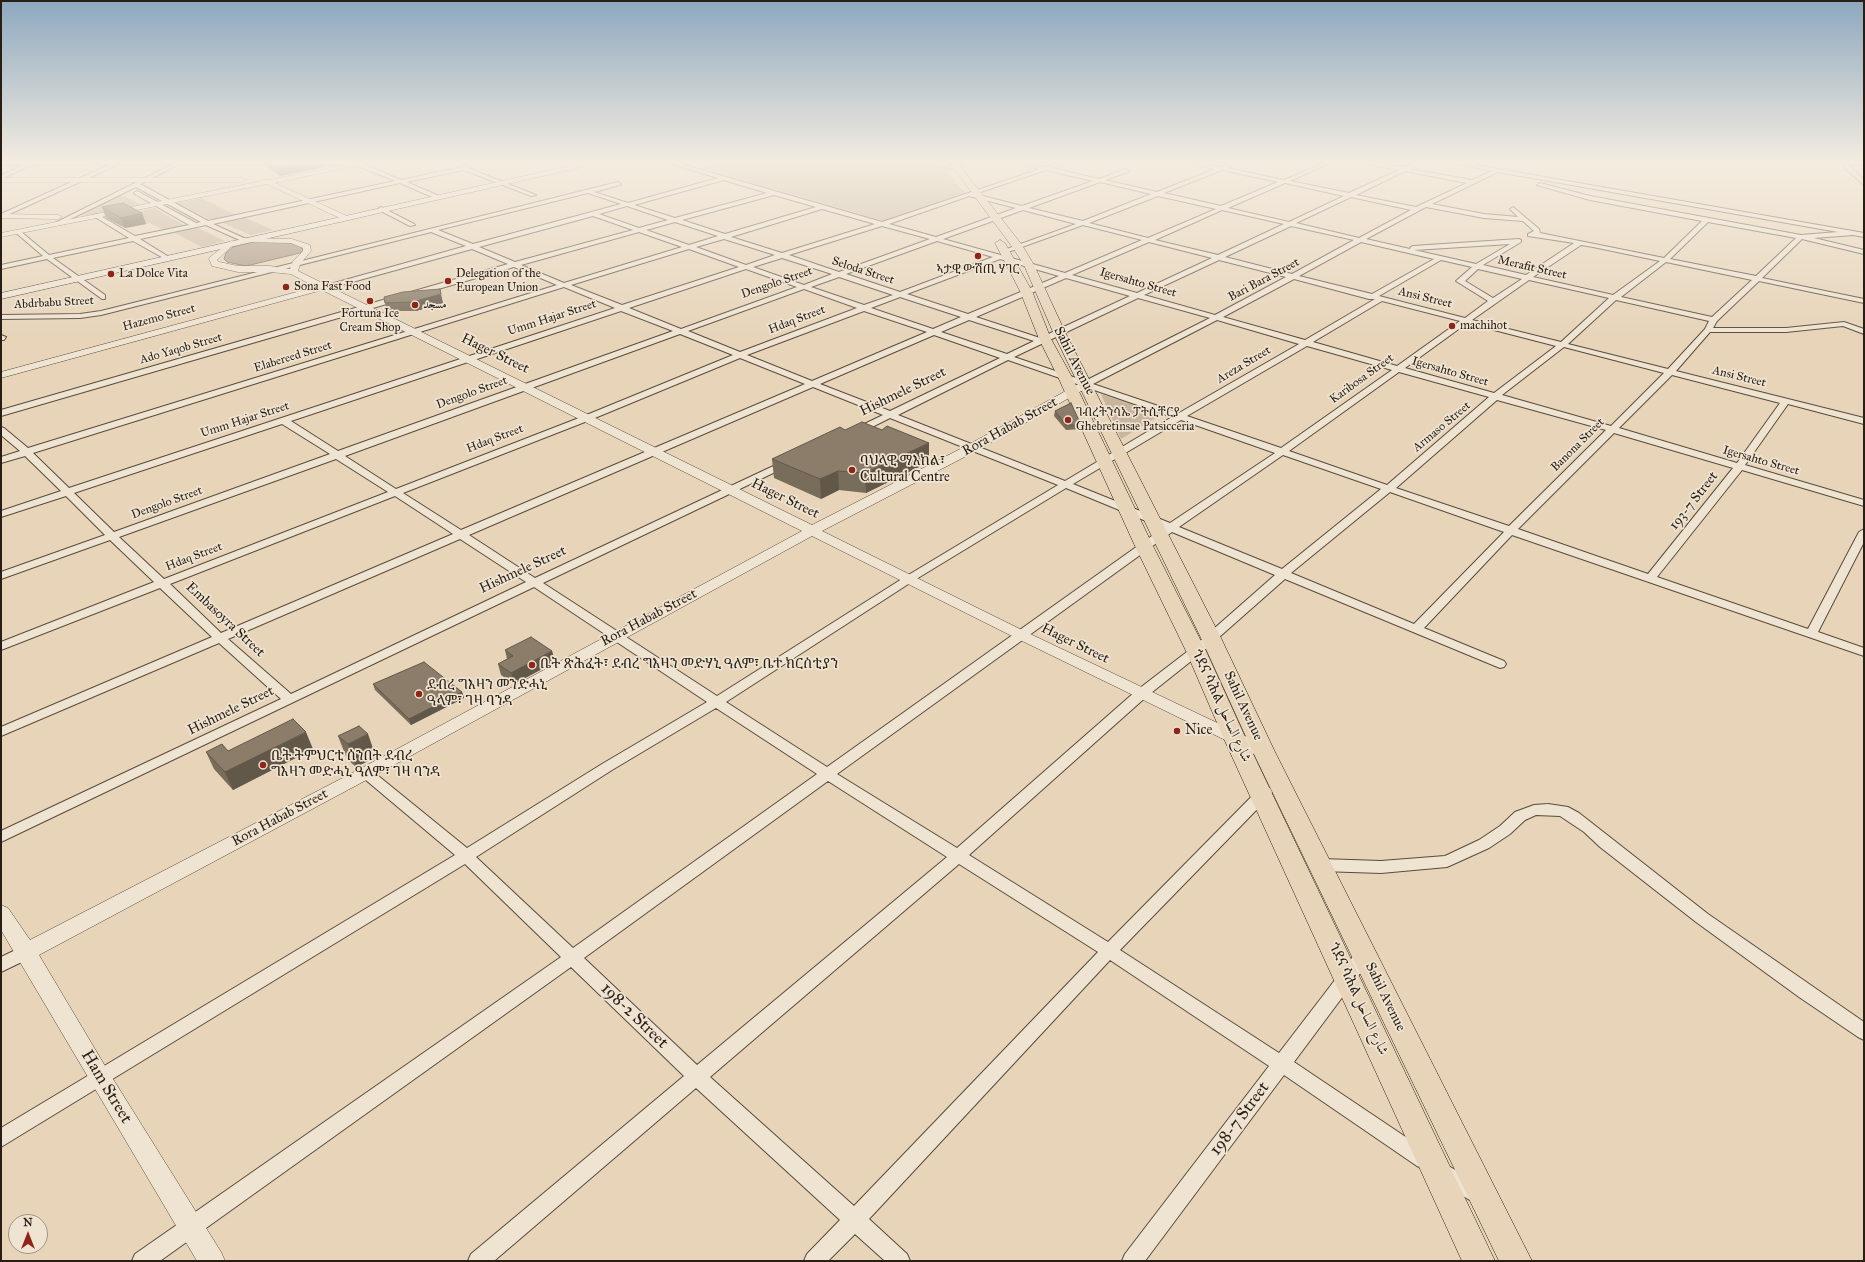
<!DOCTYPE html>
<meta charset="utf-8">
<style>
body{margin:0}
#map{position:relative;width:1865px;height:1262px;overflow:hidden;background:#e7d4b9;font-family:"IM FELL Great Primer",serif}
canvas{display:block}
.frame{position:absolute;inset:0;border:2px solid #281e13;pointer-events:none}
.north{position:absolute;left:8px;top:1214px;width:40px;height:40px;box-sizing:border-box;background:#efe3d2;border:1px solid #9f9486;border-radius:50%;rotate:0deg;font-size:11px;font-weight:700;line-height:16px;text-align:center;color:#281e13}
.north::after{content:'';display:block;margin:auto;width:14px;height:18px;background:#8f2418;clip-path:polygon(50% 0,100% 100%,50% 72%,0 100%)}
</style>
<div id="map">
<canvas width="1865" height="1262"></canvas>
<div class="frame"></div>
<div class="north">N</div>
</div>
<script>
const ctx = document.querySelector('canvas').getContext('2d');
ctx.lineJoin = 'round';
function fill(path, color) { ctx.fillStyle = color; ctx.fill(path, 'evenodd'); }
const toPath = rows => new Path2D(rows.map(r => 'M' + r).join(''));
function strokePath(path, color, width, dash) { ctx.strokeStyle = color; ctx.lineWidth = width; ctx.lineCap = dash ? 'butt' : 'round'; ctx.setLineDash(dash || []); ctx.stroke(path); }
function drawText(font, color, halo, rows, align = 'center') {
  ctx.font = font + ' "IM FELL Great Primer",Amiri,"Noto Serif Ethiopic",serif'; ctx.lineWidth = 3.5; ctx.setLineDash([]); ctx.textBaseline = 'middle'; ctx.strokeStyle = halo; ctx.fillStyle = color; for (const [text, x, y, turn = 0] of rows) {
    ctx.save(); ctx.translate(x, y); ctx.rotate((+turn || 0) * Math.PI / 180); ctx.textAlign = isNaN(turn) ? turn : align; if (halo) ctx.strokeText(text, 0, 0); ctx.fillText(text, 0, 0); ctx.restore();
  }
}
const green = toPath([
 [720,162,938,162,966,194,884,221,700,168],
 [118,195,125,196,141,205,88,216,81,215],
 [201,198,236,215,211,220,177,203],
 [154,208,187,227,165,231,150,223,146,224,128,214],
 [243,217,273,230,251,235,221,222],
 [196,227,225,241,202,247,173,232],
 [1101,394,1162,414,1121,439]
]);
const water = toPath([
 [256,241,278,241,294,243,302,248,303,250,300,253,246,266,227,262,224,259,226,253,233,247,256,241]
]);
const minor = toPath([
 [1,162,284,162,282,164,180,164,140,184,208,221,395,181,358,166,308,164,306,162,359,162,401,180,462,167,471,162,476,162,468,168,536,195,531,196,464,170,407,182,439,196,440,197,437,199,400,183,213,224,246,239,247,240,244,242,206,225,140,239,169,257,170,258,167,260,133,241,53,258,105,295,105,299,102,299,47,259,1,269,1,265,43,256,15,232,20,231,49,255,129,238,95,217,95,215,97,214,135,236,189,225,135,194,134,193,137,191,196,223,201,222,136,187,60,224,55,223,173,164,119,164,1,218,1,214,111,164,31,165,1,179,1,175,25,165,1,165,1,162],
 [668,162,674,162,882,222,1040,169,1015,163,1015,162,1045,167,1061,162,1067,162,1052,168,1099,179,1126,169,1129,171,1128,172,1105,180,1157,192,1215,169,1187,163,1187,162,1221,167,1234,162,1240,162,1227,168,1284,180,1326,162,1332,162,1290,181,1349,193,1399,170,1366,164,1364,162,1404,167,1417,162,1422,162,1410,169,1472,180,1492,171,1449,162,1459,162,1864,233,1864,237,1853,235,1814,238,1864,250,1864,254,1802,239,1762,278,1864,299,1864,303,1759,281,1717,321,1713,328,1786,328,1844,322,1864,329,1864,334,1843,326,1786,332,1710,332,1676,371,1864,418,1864,424,1788,404,1745,465,1864,500,1864,506,1742,470,1657,577,1808,629,1859,532,1864,529,1864,542,1818,632,1864,648,1864,656,1512,535,1424,628,1504,661,1506,664,1504,667,1500,668,1285,579,1200,654,1146,697,969,855,1108,942,1260,788,1265,787,1270,788,1272,792,1270,796,1120,950,1279,1053,1358,950,1364,948,1370,950,1372,955,1370,960,1294,1062,1431,1154,1434,1160,1431,1166,1424,1169,1417,1166,1284,1075,1145,1261,1122,1261,1125,1254,1269,1066,1110,960,869,1219,907,1254,910,1261,885,1261,855,1234,828,1261,804,1261,807,1254,840,1220,696,1088,494,1261,468,1261,471,1254,684,1076,571,967,160,1261,132,1261,135,1254,561,957,465,864,1,1147,1,1128,455,855,361,776,359,773,361,770,366,768,371,770,467,848,602,764,707,702,534,587,1,842,1,831,281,699,219,643,1,736,1,727,212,637,160,588,1,650,1,642,154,582,110,540,1,579,1,572,105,535,66,496,1,517,1,511,61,491,25,456,1,463,1,457,20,451,1,435,1,427,4,428,28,448,557,285,514,267,1,416,1,410,508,264,472,249,327,289,320,287,466,246,431,232,101,315,80,318,1,319,1,315,80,314,101,311,618,182,621,184,620,185,594,192,628,203,718,178,668,163,668,162],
 [1046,170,1093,181,1022,206,975,194,1046,170],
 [1222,170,1278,182,1221,206,1164,193,1222,170],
 [1405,171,1467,183,1416,207,1356,195,1405,171],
 [1498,172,1838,232,1801,235,1590,196,1540,183,1537,185,1590,200,1702,221,1664,258,1540,233,1539,229,1513,207,1510,209,1518,217,1484,214,1432,204,1498,172],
 [724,180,767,193,675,218,634,205,724,180],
 [1100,182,1151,194,1083,221,1029,208,1100,182],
 [1285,183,1344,196,1289,222,1228,208,1285,183],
 [588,193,621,204,473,244,438,230,588,193],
 [774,195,816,207,725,234,682,220,774,195],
 [969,196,1016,208,936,237,889,224,969,196],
 [1158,196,1216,209,1148,238,1089,223,1158,196],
 [1351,197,1411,210,1359,238,1296,223,1351,197],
 [627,206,668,220,639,228,599,214,627,206],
 [1426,207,1484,218,1523,221,1534,231,1528,234,1528,236,1574,243,1526,275,1483,265,1521,242,1521,240,1519,239,1413,246,1411,247,1410,249,1366,239,1426,207],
 [822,209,875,224,782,253,731,237,822,209],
 [1023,210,1076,224,1004,250,1004,252,1008,252,1083,225,1142,240,1065,273,943,239,1023,210],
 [1222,210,1284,224,1218,255,1155,240,1222,210],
 [593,216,633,230,515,262,479,247,593,216],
 [675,222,718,236,689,245,646,230,675,222],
 [1708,222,1796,238,1756,276,1670,259,1708,222],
 [882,226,930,239,839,272,789,255,882,226],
 [1291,226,1354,240,1292,274,1225,257,1291,226],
 [639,232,682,247,564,283,521,265,639,232],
 [724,239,775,255,746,265,696,247,724,239],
 [937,241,993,257,900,292,846,274,937,241],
 [1149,242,1212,258,1137,293,1072,275,1149,242],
 [1361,242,1434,259,1372,294,1299,276,1361,242],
 [1510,244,1476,264,1414,250,1510,244],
 [1581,245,1593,247,1660,261,1613,295,1533,277,1581,245],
 [689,249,739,267,622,305,571,285,689,249],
 [782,258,832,274,804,285,753,267,782,258],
 [1000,259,1059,276,968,314,907,294,1000,259],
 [1219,260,1286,277,1215,315,1144,295,1219,260],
 [1441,260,1472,267,1456,281,1488,301,1465,318,1379,296,1441,260],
 [1666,262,1752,280,1712,317,1621,297,1666,262],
 [746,269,797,287,681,329,629,308,746,269],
 [1478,269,1522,279,1493,298,1465,281,1478,269],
 [839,277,893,295,864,305,811,287,839,277],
 [1066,278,1130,296,1040,338,976,317,1066,278],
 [1294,279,1369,299,1375,299,1305,340,1223,317,1294,279],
 [1529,280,1609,298,1561,342,1472,320,1529,280],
 [564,287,615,308,69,488,33,453,564,287],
 [804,289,857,308,740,352,688,331,804,289],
 [900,297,961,317,933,329,871,308,900,297],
 [1138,298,1210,318,1085,381,1014,357,1138,298],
 [1616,300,1709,321,1705,329,1668,369,1568,344,1616,300],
 [1382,301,1460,321,1397,366,1313,342,1382,301],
 [621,311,673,331,338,451,291,421,621,311],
 [864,311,927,332,812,381,747,355,864,311],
 [969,320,1034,341,1007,354,941,332,969,320],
 [1217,320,1299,344,1179,413,1093,384,1217,320],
 [1467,323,1556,346,1494,393,1405,368,1467,323],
 [680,334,733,355,584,416,396,489,345,456,680,334],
 [934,335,1000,358,890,411,820,384,934,335],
 [1307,346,1392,370,1281,448,1187,416,1307,346],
 [1564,347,1664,373,1611,426,1502,395,1564,347],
 [740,358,805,384,461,530,403,493,590,420,740,358],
 [1008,360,1172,417,1065,481,898,415,1008,360],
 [1399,372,1489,397,1387,485,1289,451,1399,372],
 [1672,375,1780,403,1737,463,1619,428,1672,375],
 [813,387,883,415,854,429,852,431,854,433,860,433,890,418,1058,485,905,577,717,696,543,583,790,465,792,463,790,461,784,461,535,578,469,535,813,387],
 [1497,400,1606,430,1509,526,1396,488,1497,400],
 [1181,420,1275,453,1170,523,1073,484,1181,420],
 [282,424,330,454,114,532,74,493,282,424],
 [1614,433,1733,468,1648,574,1518,529,1614,433],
 [1283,455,1381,489,1282,569,1179,527,1283,455],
 [336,459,388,492,164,579,119,537,336,459],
 [1066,488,1163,528,827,767,726,702,913,581,1066,488],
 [1390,492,1504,532,1414,624,1291,573,1390,492],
 [395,496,453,534,221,633,170,584,395,496],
 [1172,532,1275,575,1192,648,1136,691,957,848,837,774,1172,532],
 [460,539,526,582,291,694,228,639,460,539],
 [716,708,817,774,573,948,476,857,612,770,716,708],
 [828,781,947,857,697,1065,584,958,828,781],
 [959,864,1098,952,854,1206,710,1077,959,864],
 [966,162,975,162,947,169,944,167,966,162],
 [1844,162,1864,162,1864,165,1849,165,1864,180,1864,185,1846,169,1842,163,1844,162],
 [381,207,414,224,415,225,410,226,379,210,379,208,381,207],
 [1,335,6,337,4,340,1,340,1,335],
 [1548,804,1568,807,1579,813,1708,914,1864,1022,1864,1040,1858,1037,1799,997,1696,922,1600,847,1584,832,1560,816,1536,815,1525,820,1510,834,1489,848,1447,867,1381,873,1321,871,1316,869,1313,865,1316,861,1321,859,1381,861,1445,856,1479,840,1500,826,1515,812,1534,805,1548,804],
 [26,945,32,947,34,952,32,957,1,972,1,957,26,945],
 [1443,1163,1482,1185,1485,1192,1482,1199,1475,1202,1468,1199,1436,1179,1433,1172,1436,1165,1443,1163]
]);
const tertiary = toPath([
 [361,162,372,162,275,183,347,216,347,220,344,220,267,184,1,237,1,233,262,181,266,179,269,180,361,162],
 [1,178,242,178,246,180,242,182,1,182,1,178],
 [1,214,58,215,62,217,58,219,1,218,1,214],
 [241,238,292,239,310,245,311,251,300,264,298,271,812,525,968,445,1082,382,1090,382,1091,384,1090,386,976,451,822,531,1026,632,1270,748,1273,752,1270,756,1264,758,1258,756,1016,638,812,536,372,777,39,955,108,1071,221,1252,225,1261,197,1261,1,930,1,905,8,908,30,940,360,769,802,531,322,290,1,378,1,372,315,287,291,274,270,272,238,272,212,266,209,259,210,257,231,241,235,243,217,260,219,262,238,266,270,266,290,269,293,261,303,251,303,248,291,243,244,242,240,240,241,238]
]);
const secondary = toPath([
 [587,162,599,162,595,164,1,299,1,293,587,162]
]);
const trunk = toPath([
 [949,162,957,162,1022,245,1034,265,1065,332,1221,638,1275,752,1532,1261,1499,1261,1253,752,1201,638,1053,332,1024,265,1013,248,949,162],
 [1000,240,1005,243,1032,291,1051,339,1072,377,1153,546,1206,651,1246,739,1495,1261,1462,1261,1224,739,1186,651,1135,546,1058,377,1039,339,1020,291,995,243,1000,240]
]);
const wall = toPath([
 [265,162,324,162,326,167,280,176,267,167],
 [102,207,142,213,146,224,125,228,106,218],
 [384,297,443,303,416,311,387,311,385,303],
 [1055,411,1081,425,1080,429,1066,430,1054,416],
 [845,430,882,430,929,443,929,462,866,493,839,490,821,499,774,478,772,459],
 [505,650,552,651,555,662,514,684,501,675,498,664,507,659],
 [373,684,462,692,464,698,411,725,375,690],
 [338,736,376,757,356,767,347,759],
 [313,749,233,790,214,769,206,752]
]);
const shadedWall = toPath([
 [303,162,324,162,326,167,280,176,277,167],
 [142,213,146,224,125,228,121,218],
 [440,289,443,303,416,311,413,302],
 [929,443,929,462,866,493,865,473],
 [838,471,839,490,821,499,820,479],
 [552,651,555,662,514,684,511,673],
 [462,692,464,698,411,725,409,719],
 [306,732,313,749,233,790,225,772],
 [368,734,376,757,356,767,348,744]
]);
const building = toPath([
 [270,162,303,162,277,167,270,162],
 [123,203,142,213,121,218,102,207,123,203],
 [440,289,441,294,413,302,385,303,384,297,403,292,440,289],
 [1071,403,1081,425,1066,425,1055,411,1071,403],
 [862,422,882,430,887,426,929,443,865,473,838,471,820,479,772,459,840,427,845,430,862,422],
 [531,637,552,651,511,673,498,664,513,656,505,650,531,637],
 [424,662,462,692,409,719,373,684,424,662],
 [293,719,306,732,225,772,206,752,222,744,228,751,293,719],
 [359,726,368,734,348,744,338,736,359,726]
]);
const markers = [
 [978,256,4,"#8f2418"],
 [111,274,4,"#8f2418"],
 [448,281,4,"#8f2418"],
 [286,287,4,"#8f2418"],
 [370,301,4,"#8f2418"],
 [415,305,4,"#8f2418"],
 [1452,326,4,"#8f2418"],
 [1068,420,4,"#8f2418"],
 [852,470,4,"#8f2418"],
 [532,665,4,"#8f2418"],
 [419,694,4,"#8f2418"],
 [1177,731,4,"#8f2418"],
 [263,765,4,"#8f2418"]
];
const farStreetnames = [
 ["Merafit Street",1532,268,13],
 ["Seloda Street",863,271,18],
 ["Bari Bara Street",1264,280,-28],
 ["Dengolo Street",777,283,-19],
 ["Igersahto Street",1138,283,16],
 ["Ansi Street",1425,298,14],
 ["Abdrbabu Street",54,303,-3],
 ["Hazemo Street",159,318,-15],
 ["Umm Hajar Street",552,318,-18],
 ["Hdaq Street",797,320,-21],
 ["Ado Yaqob Street",181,349,-16],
 ["Elabereed Street",293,357,-17],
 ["Areza Street",1244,365,-31],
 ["Igersahto Street",1450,372,16],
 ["Ansi Street",1739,377,14],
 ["Karibosa Street",1362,379,-36],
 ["Dengolo Street",472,393,-20],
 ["Umm Hajar Street",245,420,-18],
 ["Armaso Street",1442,427,-40],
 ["Hdaq Street",495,439,-21],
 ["Banona Street",1578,445,-45],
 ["Igersahto Street",1761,461,16],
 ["Dengolo Street",167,503,-20],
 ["Hdaq Street",194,557,-21]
];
const farPoinames = [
 ["ኣታዊ ውሽጢ ሃገር",978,270,"center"],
 ["La Dolce Vita",119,274],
 ["Delegation of the",456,274],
 ["European Union",456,288],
 ["Sona Fast Food",294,287],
 ["مسجد",423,305],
 ["Fortuna Ice",370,314,"center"],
 ["Cream Shop",370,328,"center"],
 ["machihot",1460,326],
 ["ገብረትንሳኤ ፓትሲቸርያ",1076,413],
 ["Ghebretinsae Patsicceria",1076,427]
];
const streetNames = [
 ["Hager Street",495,354,26],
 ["Sahil Avenue",1074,361,63],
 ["Hishmele Street",903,392,-26],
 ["Rora Habab Street",1010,427,-29],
 ["Hager Street",785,499,26],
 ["193-7 Street",1694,501,-52],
 ["Hishmele Street",523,570,-25],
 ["Rora Habab Street",649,618,-28],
 ["Embasoyra Street",225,620,43],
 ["Hager Street",1075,644,26],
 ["ጎደና ሳሕል شارع الساحل",1221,706,65],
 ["Sahil Avenue",1243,706,65],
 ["Hishmele Street",231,711,-26],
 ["Rora Habab Street",280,818,-28],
 ["Sahil Avenue",1385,997,64],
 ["ጎደና ሳሕል شارع الساحل",1358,999,65]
];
const poiNames = [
 ["ባህላዊ ማእከል፣",860,462],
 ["Cultural Centre",860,478],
 ["ቤት ጽሕፈት፣ ደብረ ግእዛን መድሃኒ ዓለም፣ ቤተ ክርስቲያን",540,665],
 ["ደብረ ግእዛን መንድሓኒ",427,686],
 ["ዓላም፣ ገዛ ባንዳ",427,702],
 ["Nice",1185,731],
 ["ቤት ትምህርቲ ሰንበት ደብረ",271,757],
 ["ግእዛን መድሓኒ ዓለም፣ ገዛ ባንዳ",271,773]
];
const nearStreetnames = [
 ["198-2 Street",634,1016,44],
 ["Ham Street",106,1087,59],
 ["198-7 Street",1240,1119,-53]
];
fill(green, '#c7b59d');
fill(water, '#a69681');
strokePath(water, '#746655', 1);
strokePath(minor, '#584c3c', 2);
strokePath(tertiary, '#584c3c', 1);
strokePath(secondary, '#281e13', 1);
strokePath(trunk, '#281e13', 1);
fill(minor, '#efe3d2');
fill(tertiary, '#efe3d2');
fill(secondary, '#efe3d2');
fill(trunk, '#e7d4b9');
fill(wall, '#786c5a');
fill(shadedWall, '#61584a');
fill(building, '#8b7d69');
strokePath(building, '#61584a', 1);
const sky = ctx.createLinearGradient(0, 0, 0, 338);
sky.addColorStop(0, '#8da8bf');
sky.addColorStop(0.48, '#f4ece0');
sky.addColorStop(1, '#f4ece000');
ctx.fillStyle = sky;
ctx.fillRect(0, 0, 1865, 338);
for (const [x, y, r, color] of markers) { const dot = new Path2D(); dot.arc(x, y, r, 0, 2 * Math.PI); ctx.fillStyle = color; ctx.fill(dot); strokePath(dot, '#efe3d2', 1.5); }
drawText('12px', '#281e13', '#efe3d2', farStreetnames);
drawText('12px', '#281e13', '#efe3d2', farPoinames, 'left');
drawText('14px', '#281e13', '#efe3d2', streetNames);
drawText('14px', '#281e13', '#efe3d2', poiNames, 'left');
drawText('17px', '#281e13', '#efe3d2', nearStreetnames);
</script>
